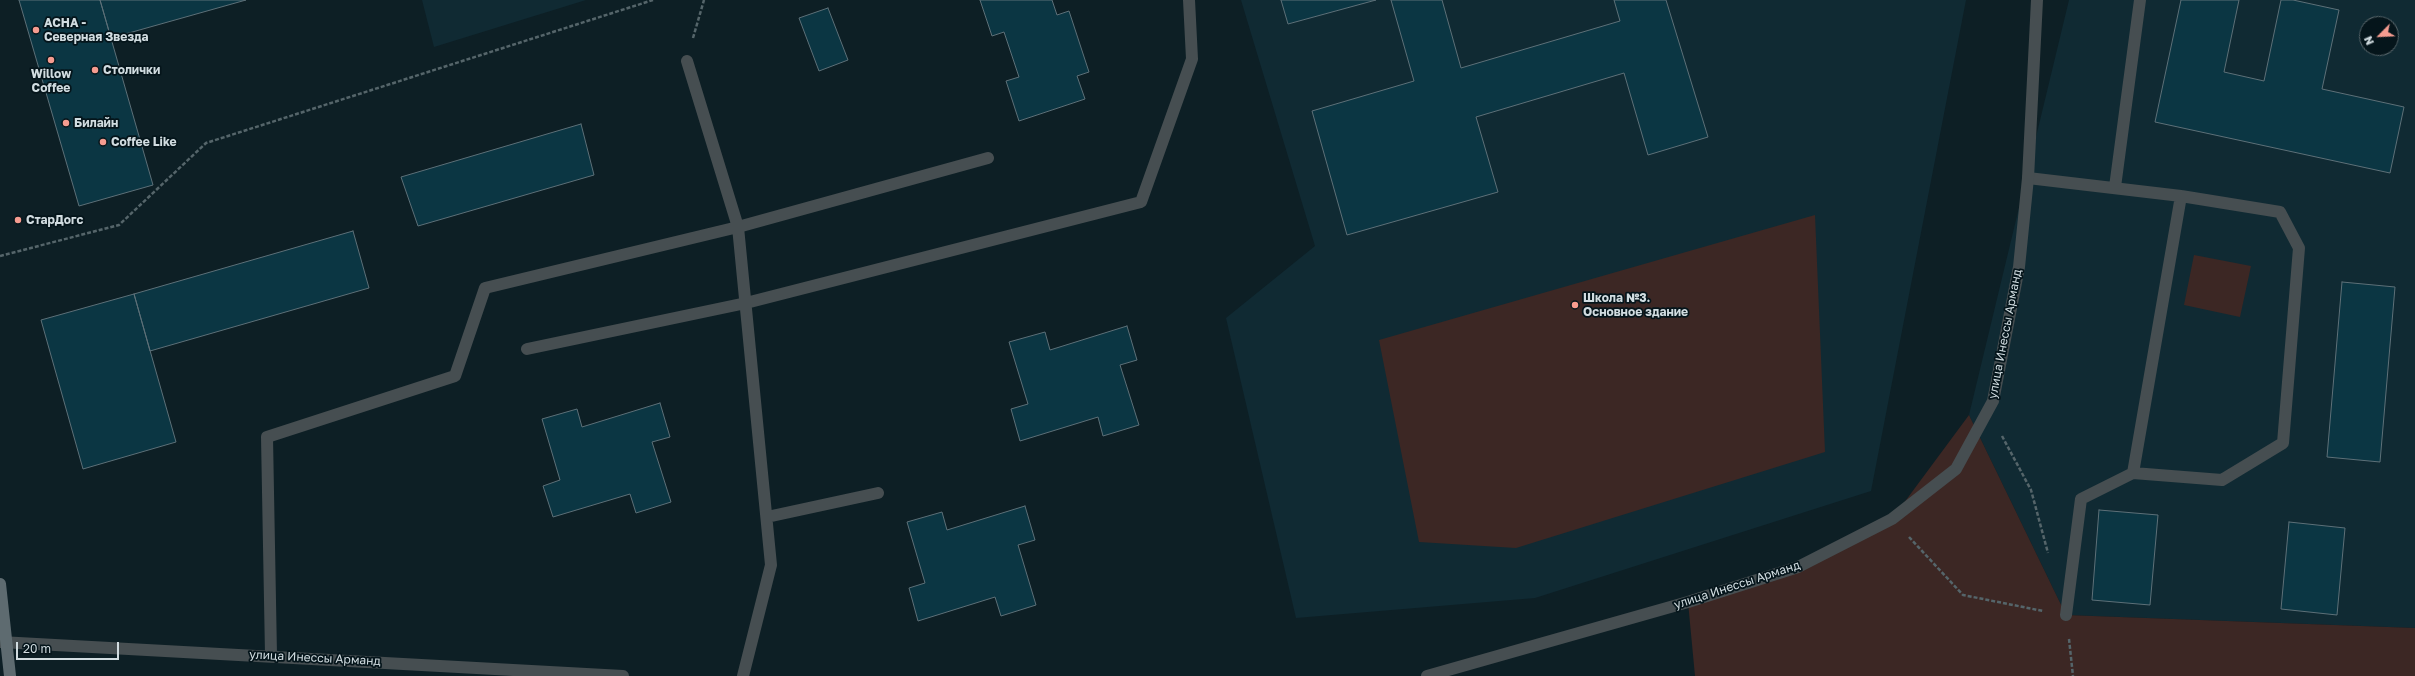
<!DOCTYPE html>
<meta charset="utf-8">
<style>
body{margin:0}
#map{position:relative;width:2415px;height:676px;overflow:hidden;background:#0d1f25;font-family:"Golos Text",sans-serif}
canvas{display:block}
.north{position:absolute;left:2359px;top:16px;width:40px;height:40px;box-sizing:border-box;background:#05151b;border:1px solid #57656a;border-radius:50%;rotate:246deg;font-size:11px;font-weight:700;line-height:16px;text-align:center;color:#d1dce0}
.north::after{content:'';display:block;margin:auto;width:14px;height:18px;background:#f59c90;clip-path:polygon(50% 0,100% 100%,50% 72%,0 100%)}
.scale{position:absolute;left:16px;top:642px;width:103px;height:18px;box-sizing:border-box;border:2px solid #d1dce0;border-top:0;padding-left:5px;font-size:12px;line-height:14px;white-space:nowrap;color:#d1dce0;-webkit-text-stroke:3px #05151b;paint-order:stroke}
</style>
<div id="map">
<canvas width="2415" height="676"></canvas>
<div class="north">N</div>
<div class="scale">20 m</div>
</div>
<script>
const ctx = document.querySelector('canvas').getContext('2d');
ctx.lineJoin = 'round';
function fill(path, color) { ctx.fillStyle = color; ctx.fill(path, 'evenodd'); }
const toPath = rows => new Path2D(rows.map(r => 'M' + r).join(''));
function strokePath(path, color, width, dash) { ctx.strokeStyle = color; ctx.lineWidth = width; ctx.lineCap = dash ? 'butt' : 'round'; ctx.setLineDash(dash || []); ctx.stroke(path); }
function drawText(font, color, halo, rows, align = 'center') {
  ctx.font = font + ' "Golos Text",sans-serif'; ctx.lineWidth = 3.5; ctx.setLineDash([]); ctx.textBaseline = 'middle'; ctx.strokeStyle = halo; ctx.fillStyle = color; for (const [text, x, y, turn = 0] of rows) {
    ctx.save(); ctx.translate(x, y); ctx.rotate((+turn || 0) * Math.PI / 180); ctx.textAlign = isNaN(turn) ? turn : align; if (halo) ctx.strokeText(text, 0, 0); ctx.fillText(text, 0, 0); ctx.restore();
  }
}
const built = toPath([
 [422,0,586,0,434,47],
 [1241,0,1966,0,1871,491,1535,598,1296,618,1226,318,1315,246],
 [2069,0,2415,0,2415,628,2066,615,1969,415],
 [2367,24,2391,24,2391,48,2367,48]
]);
const green = toPath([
 [1815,215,1825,452,1516,548,1419,542,1379,340],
 [2194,255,2251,266,2240,317,2184,305],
 [1969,415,2066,615,2415,628,2415,676,1695,676,1688,602,1798,567,1892,519]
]);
const building = toPath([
 [19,0,100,0,153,185,79,206,19,0],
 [100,0,246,0,111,38,100,0],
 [980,0,1052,0,1057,15,1069,11,1089,72,1077,76,1085,99,1019,121,1006,81,1019,77,1004,32,992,36,980,0],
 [1281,0,1376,0,1288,24,1281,0],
 [1391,0,1442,0,1461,68,1620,21,1614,0,1666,0,1708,137,1648,155,1624,73,1476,117,1498,192,1347,235,1312,111,1414,81,1391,0],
 [2181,0,2239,0,2224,72,2264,81,2281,0,2293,0,2339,10,2322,89,2404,107,2390,173,2155,122,2181,0],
 [828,8,848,60,819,71,799,18,828,8],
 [581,124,594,175,418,226,401,177,581,124],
 [353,231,369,288,150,351,134,294,353,231],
 [2342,282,2395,287,2380,462,2327,457,2342,282],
 [134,294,176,442,83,469,41,320,134,294],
 [1127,326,1137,360,1120,365,1139,425,1103,436,1098,417,1020,441,1011,409,1028,404,1009,342,1045,332,1050,350,1127,326],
 [660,403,670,437,652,442,671,502,636,513,630,494,553,517,543,486,560,480,542,419,577,409,582,427,660,403],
 [1025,506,1035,540,1018,545,1036,605,1001,616,995,597,918,621,909,588,925,583,907,522,942,512,947,530,1025,506],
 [2099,510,2158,515,2150,605,2092,600,2099,510],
 [2289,522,2345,528,2337,615,2281,609,2289,522]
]);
const path = toPath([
 [693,38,704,0],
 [0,256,119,225,206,143,653,0],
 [2002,436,2031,490,2048,553],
 [1909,537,1963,595,2043,611],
 [2069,639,2073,676]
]);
const lane = toPath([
 [2028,178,2181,196,2280,212,2299,248,2283,443,2222,480,2133,473],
 [2115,187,2140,0],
 [527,349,746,303,1141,202,1192,59,1189,0],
 [767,517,878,493],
 [2066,615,2081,499,2133,473,2181,196],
 [271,655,267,437,455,376,485,288,738,227,687,61],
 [743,676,771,565,738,227,988,158]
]);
const street = toPath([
 [0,642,623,676],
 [1427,676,1688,602,1798,567,1892,519,1956,469,1993,401,2019,267,2028,178,2037,0]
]);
const secondary = toPath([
 [0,584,10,676]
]);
const markers = [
 [36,30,4,"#f59c90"],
 [51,60,4,"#f59c90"],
 [95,70,4,"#f59c90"],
 [66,123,4,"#f59c90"],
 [103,142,4,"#f59c90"],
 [18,220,4,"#f59c90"],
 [1575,305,4,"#f59c90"]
];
const poiNames = [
 ["АСНА -",44,23],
 ["Северная Звезда",44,37],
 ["Столички",103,70],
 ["Willow",51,74,"center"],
 ["Coffee",51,88,"center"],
 ["Билайн",74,123],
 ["Coffee Like",111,142],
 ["СтарДогс",26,220],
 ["Школа №3.",1583,298],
 ["Основное здание",1583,312]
];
const streetNames = [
 ["улица Инессы Арманд",2005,334,-79],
 ["улица Инессы Арманд",1737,585,-18],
 ["улица Инессы Арманд",315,658,3]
];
fill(built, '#102a33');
fill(green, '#3c2724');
fill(building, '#0b3643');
strokePath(building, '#5d7078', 1);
strokePath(path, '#55656a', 2.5, [4, 2]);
strokePath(lane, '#464e51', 12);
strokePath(street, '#464e51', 12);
strokePath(secondary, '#5e6b70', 12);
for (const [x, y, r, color] of markers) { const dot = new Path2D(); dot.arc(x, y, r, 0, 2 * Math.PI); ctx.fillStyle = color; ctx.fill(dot); strokePath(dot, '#05151b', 1.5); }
drawText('bold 12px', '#d1dce0', '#05151b', poiNames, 'left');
drawText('12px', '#d1dce0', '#05151b', streetNames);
</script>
